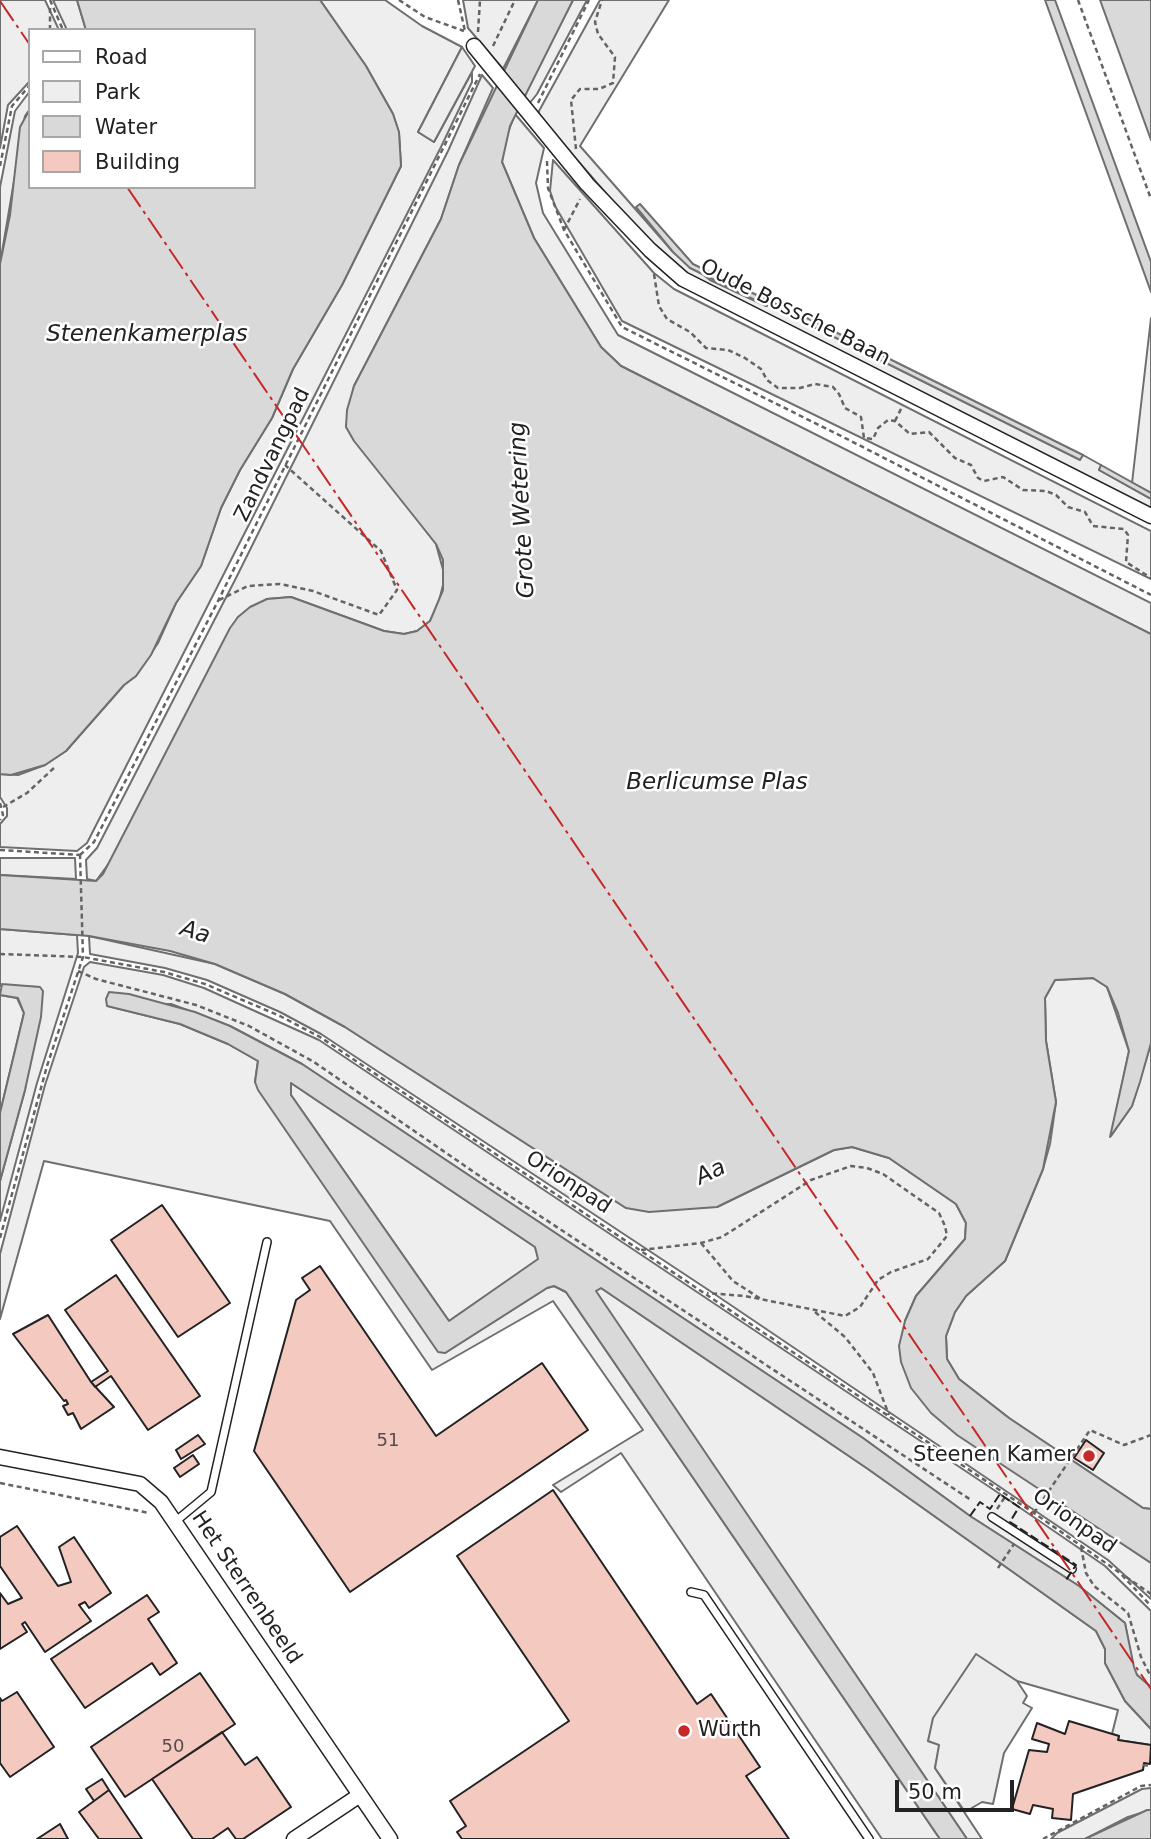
<!DOCTYPE html>
<meta charset="utf-8">
<style>
body{margin:0}
#map{position:relative;width:1151px;height:1839px;overflow:hidden;background:#fff;font-family:"DejaVu Sans",sans-serif}
canvas{display:block}
.legend{position:absolute;left:28px;top:28px;width:228px;height:161px;box-sizing:border-box;background:#fff;border:2px solid #a7a7a7;margin:0;padding:9px 12px;list-style:none;font-size:21px;color:#222}
.legend li{display:flex;align-items:center;gap:14px;height:35px}
.legend b{width:35px;border:2px solid #a7a7a7}
.scale{position:absolute;left:895px;top:1780px;width:119px;height:32px;box-sizing:border-box;border:4px solid #222;border-top:0;padding-left:9px;font-size:21px;line-height:24px;white-space:nowrap;color:#222;-webkit-text-stroke:5px #fff;paint-order:stroke}
</style>
<div id="map">
<canvas width="1151" height="1839"></canvas>
<ul class="legend">
<li><b style="height:9px;background:#fff"></b>Road</li>
<li><b style="height:19px;background:#eee"></b>Park</li>
<li><b style="height:19px;background:#d9d9d9"></b>Water</li>
<li><b style="height:19px;background:#f3c9c0"></b>Building</li>
</ul>
<div class="scale">50 m</div>
</div>
<script>
const ctx = document.querySelector('canvas').getContext('2d');
ctx.lineJoin = 'round';
function fill(path, color) { ctx.fillStyle = color; ctx.fill(path, 'evenodd'); }
const toPath = rows => new Path2D(rows.map(r => 'M' + r).join(''));
function strokePath(path, color, width, dash) { ctx.strokeStyle = color; ctx.lineWidth = width; ctx.lineCap = dash ? 'butt' : 'round'; ctx.setLineDash(dash || []); ctx.stroke(path); }
function drawText(font, color, halo, rows, align = 'center') {
  ctx.font = font + ' "DejaVu Sans",sans-serif'; ctx.lineWidth = 5; ctx.setLineDash([]); ctx.textBaseline = 'middle'; ctx.strokeStyle = halo; ctx.fillStyle = color; for (const [text, x, y, turn = 0] of rows) {
    ctx.save(); ctx.translate(x, y); ctx.rotate((+turn || 0) * Math.PI / 180); ctx.textAlign = isNaN(turn) ? turn : align; if (halo) ctx.strokeText(text, 0, 0); ctx.fillText(text, 0, 0); ctx.restore();
  }
}
const green = toPath([
 [0,0,45,0,59,30,30,30,30,81,8,105,0,148,0,0],
 [53,0,77,0,86,30,67,30,53,0],
 [320,0,385,0,422,26,462,47,418,132,434,142,472,72,472,82,441,147,87,843,77,851,0,847,0,824,7,816,7,808,0,797,0,774,18,775,45,765,66,751,124,685,136,676,158,643,176,603,201,566,221,508,240,470,272,418,293,369,342,285,401,166,399,133,393,114,366,66,320,0],
 [463,0,538,0,503,69,468,28,463,0],
 [573,0,587,0,537,94,529,104,522,97,573,0],
 [600,0,669,0,580,146,673,252,710,280,766,306,769,301,789,309,786,312,1080,459,1083,455,1101,465,1099,470,1151,499,1151,510,681,275,662,258,539,116,539,111,600,0],
 [482,75,493,88,459,165,441,219,354,386,346,427,436,544,445,577,438,605,430,621,417,631,404,634,384,631,291,597,267,599,238,617,115,855,96,881,87,879,86,860,97,848,236,578,448,151,482,75],
 [30,91,30,109,25,116,0,264,0,187,15,111,30,91],
 [515,114,544,148,536,183,543,213,618,335,1151,603,1151,634,621,366,601,347,534,238,509,179,502,162,504,143,515,114],
 [553,160,654,273,674,289,1151,531,1151,579,622,321,555,206,550,191,553,160],
 [1151,318,1151,493,1132,483,1151,318],
 [0,858,75,858,76,879,0,875,0,858],
 [0,929,77,935,78,953,37,1083,0,1221,0,1181,25,1090,39,987,0,986,0,929],
 [89,936,215,964,285,994,345,1027,626,1208,717,1207,834,1150,852,1147,889,1158,956,1204,966,1223,965,1239,916,1296,905,1321,1041,1489,1151,1563,1151,1599,1108,1560,707,1289,321,1034,280,1012,207,980,165,968,90,954,89,936],
 [90,962,163,975,204,988,319,1040,1000,1494,1105,1566,1151,1611,1151,1687,1137,1675,1133,1667,1125,1623,1079,1586,970,1516,863,1438,302,1064,230,1026,171,1004,108,1006,180,1024,228,1044,258,1061,255,1082,445,1353,547,1288,554,1286,566,1292,940,1839,882,1839,621,1453,561,1492,553,1485,643,1430,553,1301,432,1370,330,1221,44,1161,0,1319,0,1254,45,1085,84,967,90,962],
 [1093,978,1107,987,1129,1051,1111,1136,1132,1106,1151,1043,1151,1509,1143,1508,1009,1418,959,1379,947,1359,946,1336,955,1312,966,1296,1005,1261,1043,1169,1050,1144,1056,1102,1046,1041,1045,998,1055,980,1093,978],
 [0,995,17,998,24,1013,0,1113,0,995],
 [291,1083,535,1247,539,1259,449,1321,291,1095,291,1083],
 [601,1288,868,1469,1096,1631,1105,1649,1105,1663,1125,1701,1151,1729,1151,1745,1118,1740,1119,1736,1112,1734,1118,1710,1017,1681,976,1655,928,1741,940,1744,935,1768,982,1839,967,1839,595,1291,601,1288],
 [1151,1788,1151,1810,1128,1817,1085,1839,1051,1839,1057,1833,1142,1789,1151,1788]
]);
const parking = toPath([
 [462,47,475,66,434,142,418,132,462,47],
 [976,1654,1017,1681,1027,1696,1023,1703,1032,1708,1004,1753,993,1804,982,1802,965,1812,935,1768,939,1745,928,1741,933,1718,976,1654]
]);
const water = toPath([
 [77,0,320,0,366,66,393,114,399,132,401,166,342,285,293,369,272,418,240,470,221,508,201,566,176,603,151,655,136,676,124,685,66,751,45,765,11,775,0,774,0,264,10,215,20,127,30,109,30,187,254,187,254,30,86,30,77,0],
 [538,0,573,0,510,126,502,162,534,238,601,347,621,366,1151,634,1151,1043,1140,1082,1132,1106,1110,1137,1129,1051,1118,1013,1107,987,1093,978,1055,980,1045,998,1046,1041,1056,1102,1043,1169,1005,1261,966,1296,955,1312,946,1336,947,1359,959,1379,1009,1418,1143,1508,1151,1509,1151,1563,957,1435,931,1413,911,1388,901,1362,899,1346,905,1321,916,1296,965,1239,966,1223,956,1204,889,1158,852,1147,834,1150,717,1207,649,1212,626,1208,345,1027,285,994,215,964,170,951,89,936,0,929,0,875,96,881,103,874,230,628,238,617,250,607,267,599,291,597,384,631,404,634,417,631,430,621,443,590,443,560,436,544,354,441,346,427,347,410,354,386,441,219,459,165,538,0],
 [1045,0,1055,0,1151,262,1151,292,1045,0],
 [1100,0,1151,0,1151,140,1100,0],
 [640,204,693,264,769,301,767,306,690,268,673,252,636,207,640,204],
 [789,309,1083,455,1080,460,786,313,789,309],
 [1101,465,1151,493,1151,499,1099,470,1101,465],
 [2,984,40,987,43,991,41,1017,25,1090,0,1181,0,1113,24,1013,18,998,0,995,2,984],
 [109,992,129,994,195,1012,230,1026,302,1064,863,1438,970,1516,1079,1586,1125,1623,1134,1667,1137,1675,1151,1687,1151,1729,1125,1701,1105,1663,1105,1649,1096,1631,868,1469,601,1288,596,1291,967,1839,940,1839,566,1292,554,1286,547,1288,445,1353,438,1352,258,1090,255,1082,258,1061,228,1044,180,1024,107,1006,106,999,109,992],
 [291,1083,535,1247,538,1259,449,1321,291,1095,291,1083],
 [1147,1810,1151,1810,1151,1839,1085,1839,1147,1810]
]);
const building = toPath([
 [162,1205,230,1303,178,1337,111,1240,162,1205],
 [320,1266,436,1436,542,1363,588,1430,350,1592,254,1451,296,1300,310,1290,302,1278,320,1266],
 [116,1275,200,1396,148,1430,111,1376,95,1387,91,1382,108,1371,65,1310,116,1275],
 [48,1315,91,1382,114,1407,81,1429,73,1413,68,1415,63,1406,68,1404,66,1400,64,1401,13,1334,48,1315],
 [198,1435,205,1444,181,1459,176,1450,198,1435],
 [1086,1440,1104,1453,1093,1470,1074,1458,1086,1440],
 [193,1455,199,1464,180,1477,174,1468,193,1455],
 [553,1490,697,1704,711,1694,760,1767,746,1776,789,1839,462,1839,457,1832,466,1826,450,1801,569,1721,457,1556,553,1490],
 [17,1526,58,1586,71,1582,59,1547,74,1537,111,1593,89,1608,85,1602,79,1605,91,1621,45,1652,25,1622,22,1624,27,1632,0,1649,0,1593,8,1604,22,1598,0,1566,0,1537,17,1526],
 [147,1595,159,1612,148,1619,177,1663,160,1675,152,1663,85,1708,51,1659,147,1595],
 [200,1673,235,1724,125,1797,91,1747,200,1673],
 [17,1692,54,1747,10,1777,0,1763,0,1698,2,1701,17,1692],
 [1069,1721,1119,1736,1118,1740,1151,1745,1150,1764,1144,1763,1143,1770,1073,1794,1071,1820,1052,1818,1053,1809,1033,1805,1030,1814,1012,1809,1029,1750,1047,1752,1049,1744,1032,1739,1037,1723,1065,1734,1069,1721],
 [222,1732,245,1765,257,1757,291,1807,243,1839,236,1839,228,1828,212,1839,193,1839,152,1779,222,1732],
 [102,1779,109,1790,94,1801,86,1789,102,1779],
 [109,1790,142,1839,99,1839,79,1812,109,1790],
 [60,1824,68,1839,37,1839,60,1824]
]);
const path = toPath([
 [50,0,63,30],
 [399,0,425,17,464,31],
 [458,0,465,31],
 [1078,0,1151,199],
 [50,30,50,7],
 [478,32,480,0],
 [493,46,515,0],
 [538,103,589,0],
 [576,149,571,100,580,89,599,89,613,83,615,57,598,34,595,22,602,0],
 [547,161,548,188,564,230,622,327,851,441,1151,595],
 [0,166,12,106,30,85],
 [564,230,580,199],
 [654,274,659,306,667,319,690,332,706,348,728,350,745,358,761,369,767,380,778,388,800,388,815,384,833,387,839,394,845,408,861,417,864,438,873,439,878,428,888,420,895,421,910,434,929,432,955,458,971,465,978,478,984,481,1003,477,1023,490,1046,491,1056,495,1068,507,1085,512,1093,526,1124,529,1128,535,1126,562,1151,578],
 [895,421,903,405],
 [219,600,248,586,280,584,313,591,379,615,397,590,381,551,285,465],
 [0,803,3,815,0,820],
 [3,807,27,793,55,767],
 [0,850,80,855],
 [80,855,94,842,218,601,480,74],
 [0,954,83,957,164,972,205,984,280,1016,320,1037,1034,1513,1120,1573,1151,1606],
 [78,971,96,979,196,1005,249,1026,314,1062,484,1179,971,1500],
 [0,1238,47,1066,83,957,80,855],
 [701,1243,733,1281,761,1299],
 [641,1250,701,1243,722,1237,811,1180,851,1166,867,1168,883,1174,939,1213,945,1226,947,1236,928,1259,891,1272,878,1280,860,1307,845,1316,745,1296,707,1293],
 [815,1312,845,1337,873,1373,889,1415],
 [0,1483,149,1513],
 [997,1509,1007,1494],
 [1034,1513,1090,1430,1124,1445,1151,1435],
 [1081,1547,1086,1573,1094,1586,1128,1613,1141,1657,1151,1677],
 [998,1568,1014,1544],
 [1126,1577,1151,1594],
 [1143,1765,1151,1766],
 [1043,1839,1141,1786,1151,1785]
]);
const lane = toPath([
 [992,1517,1072,1569],
 [176,1521,211,1492,267,1242],
 [691,1592,704,1595,869,1839]
]);
const street = toPath([
 [474,46,587,184,650,250,683,279,1151,516],
 [0,1457,140,1484,161,1502,390,1839],
 [294,1839,360,1795]
]);
const fence = toPath([
 [970,1516,980,1502,990,1509,1000,1494,1004,1497,1019,1507,1010,1522,1076,1565,1066,1580]
]);
const power = toPath([
 [0,1,30,45],
 [127,187,1151,1689]
]);
const markers = [
 [1089,1456,7,"#c62828"],
 [684,1731,7,"#c62828"]
];
const numberNames = [
 ["51",388,1441],
 ["50",173,1747]
];
const streetNames = [
 ["Oude Bossche Baan",795,313,27],
 ["Zandvangpad",273,455,-64],
 ["Orionpad",568,1183,33],
 ["Orionpad",1074,1522,35],
 ["Het Sterrenbeeld",246,1588,56]
];
const poiNames = [
 ["Steenen Kamer",1075,1456],
 ["Würth",698,1731,"left"]
];
const waterNames = [
 ["Stenenkamerplas",147,335],
 ["Grote Wetering",523,510,-93],
 ["Berlicumse Plas",717,783],
 ["Aa",195,933,17],
 ["Aa",711,1173,-25]
];
fill(green, '#eee');
strokePath(green, '#6f6f6f', 2);
fill(parking, '#ededed');
strokePath(parking, '#6f6f6f', 2);
fill(water, '#d9d9d9');
strokePath(water, '#6f6f6f', 2);
fill(building, '#f3c9c0');
strokePath(building, '#222', 2);
strokePath(lane, '#222', 10);
strokePath(street, '#222', 17);
strokePath(path, '#646464', 2.5, [5, 3.5]);
strokePath(lane, '#fff', 7);
strokePath(street, '#fff', 14);
strokePath(fence, '#222', 2, [9, 3.5]);
strokePath(power, '#c62828', 2, [24, 5, 3.5, 5]);
for (const [x, y, r, color] of markers) { const dot = new Path2D(); dot.arc(x, y, r, 0, 2 * Math.PI); ctx.fillStyle = color; ctx.fill(dot); strokePath(dot, '#fff', 2.5); }
drawText('18px', '#564c4a', null, numberNames);
drawText('21px', '#222', '#fff', streetNames);
drawText('21px', '#222', '#fff', poiNames, 'right');
drawText('italic 23px', '#222', '#fff', waterNames);
</script>
